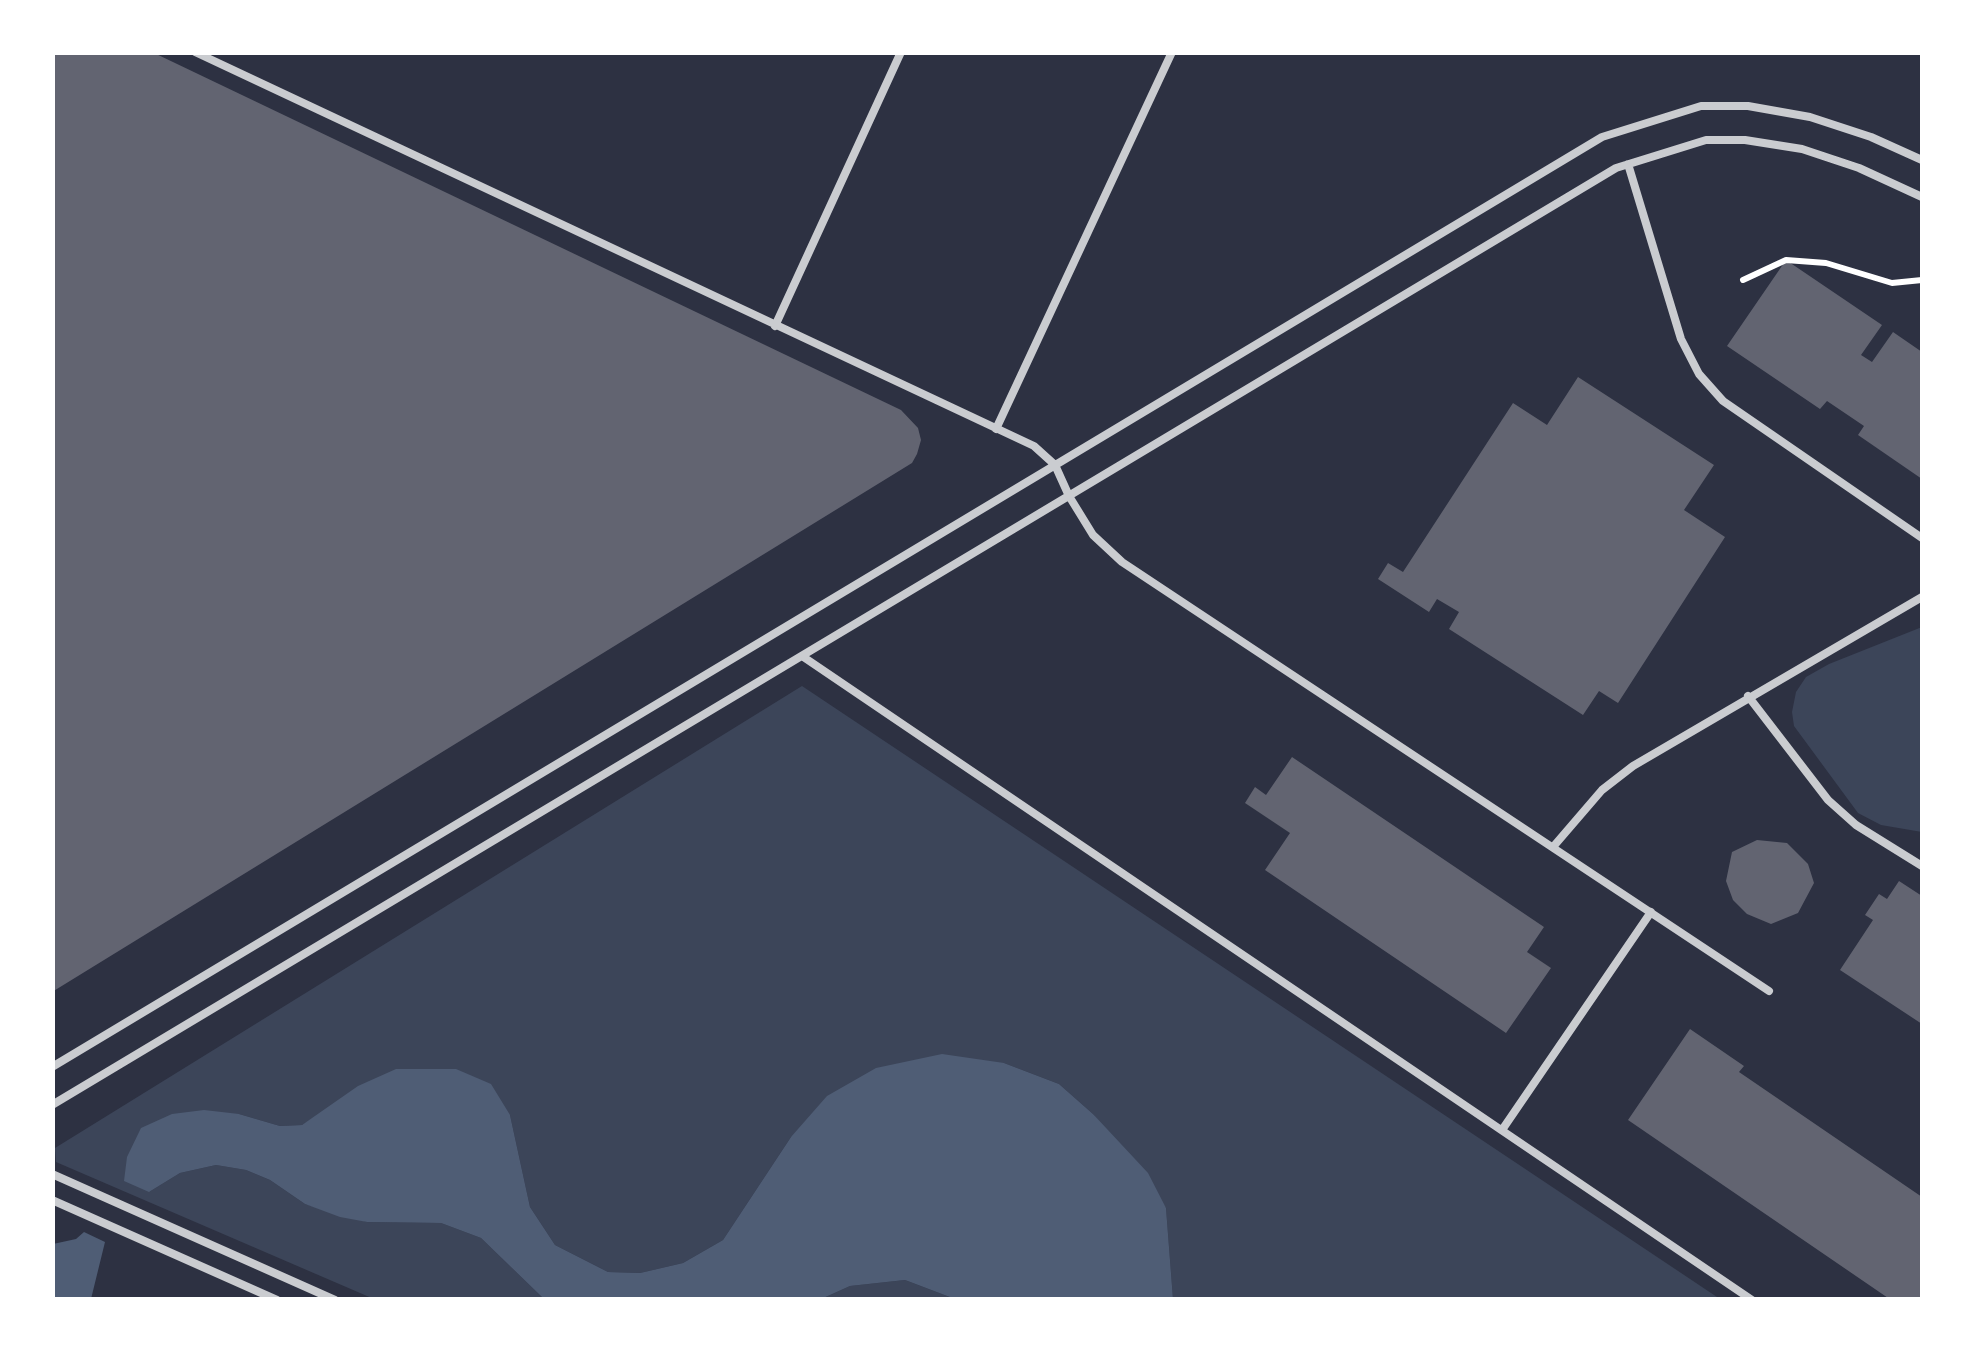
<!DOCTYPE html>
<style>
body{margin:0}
#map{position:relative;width:1975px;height:1352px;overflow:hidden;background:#2d3142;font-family:Jost,sans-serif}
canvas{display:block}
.frame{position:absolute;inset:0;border:55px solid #fff;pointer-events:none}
</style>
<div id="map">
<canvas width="1975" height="1352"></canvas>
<div class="frame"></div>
</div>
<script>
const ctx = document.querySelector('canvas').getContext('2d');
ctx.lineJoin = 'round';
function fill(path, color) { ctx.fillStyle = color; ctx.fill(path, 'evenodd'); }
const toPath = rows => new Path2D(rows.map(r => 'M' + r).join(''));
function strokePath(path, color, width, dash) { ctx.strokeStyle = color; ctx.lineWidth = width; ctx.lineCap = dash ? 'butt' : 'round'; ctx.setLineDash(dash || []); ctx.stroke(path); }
const green = toPath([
 [1922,627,1922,832,1881,825,1858,813,1794,726,1792,712,1796,692,1806,677,1829,664],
 [802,686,1720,1299,1173,1299,1166,1208,1093,1114,1059,1084,1004,1063,791,1137,723,1240,683,1263,640,1273,608,1272,555,1245,530,1207,510,1115,324,1112,302,1125,280,1126,239,1114,149,1192,180,1173,216,1165,246,1170,270,1180,305,1204,367,1222,441,1223,481,1238,544,1299,374,1299,56,1162,55,1148],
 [905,1280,955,1299,819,1300,850,1286]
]);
const water = toPath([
 [942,1054,1004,1063,1059,1084,1093,1114,1148,1173,1166,1208,1173,1299,955,1299,905,1280,850,1286,819,1300,544,1299,481,1238,441,1223,367,1222,340,1217,305,1204,270,1180,246,1170,216,1165,180,1173,149,1192,124,1181,127,1157,141,1128,172,1114,204,1110,239,1114,280,1126,302,1125,358,1086,396,1069,456,1069,491,1084,510,1115,530,1207,555,1245,608,1272,640,1273,683,1263,723,1240,791,1137,827,1096,876,1068],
 [84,1232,105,1242,91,1299,53,1299,53,1244,76,1239]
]);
const building = toPath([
 [52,52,152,52,901,410,918,428,921,440,917,454,912,463,52,992],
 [1786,260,1882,325,1861,355,1872,362,1893,332,1922,352,1922,479,1858,435,1864,426,1827,401,1820,409,1727,346],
 [1578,377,1714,465,1684,510,1725,537,1618,703,1599,691,1583,715,1449,629,1459,612,1437,599,1429,612,1378,579,1388,563,1403,572,1513,403,1547,425],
 [1292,757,1544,927,1527,952,1551,968,1506,1033,1265,870,1290,833,1245,803,1255,787,1266,795],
 [1757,840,1787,843,1808,864,1814,883,1798,913,1771,924,1747,914,1733,900,1726,881,1732,852],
 [1899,881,1922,896,1922,1024,1840,970,1873,920,1865,915,1879,894,1887,899],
 [1690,1029,1744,1066,1739,1072,1922,1197,1922,1296,1916,1300,1891,1300,1628,1120]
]);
const path = toPath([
 [1743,280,1786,260,1826,263,1892,283,1922,280]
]);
const service = toPath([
 [195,52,1034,446,1055,465,1069,496,1093,535,1122,562,1769,991],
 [1628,164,1681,339,1699,374,1723,401,1922,538],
 [775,326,901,52],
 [996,429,1172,52],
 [802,656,1752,1300],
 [1748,696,1828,800,1856,825,1922,866],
 [1553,847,1602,790,1633,766,1922,597],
 [52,1067,1602,137,1701,106,1748,106,1810,117,1871,137,1922,160],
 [52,1105,1616,168,1706,140,1745,140,1802,149,1859,168,1922,197],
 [1502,1130,1651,912],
 [52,1174,335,1300],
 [52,1200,277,1300]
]);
fill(green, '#3c4559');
fill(water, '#4f5d75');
fill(building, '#626471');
strokePath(path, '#fff', 6);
strokePath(service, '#caccd0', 8);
</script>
